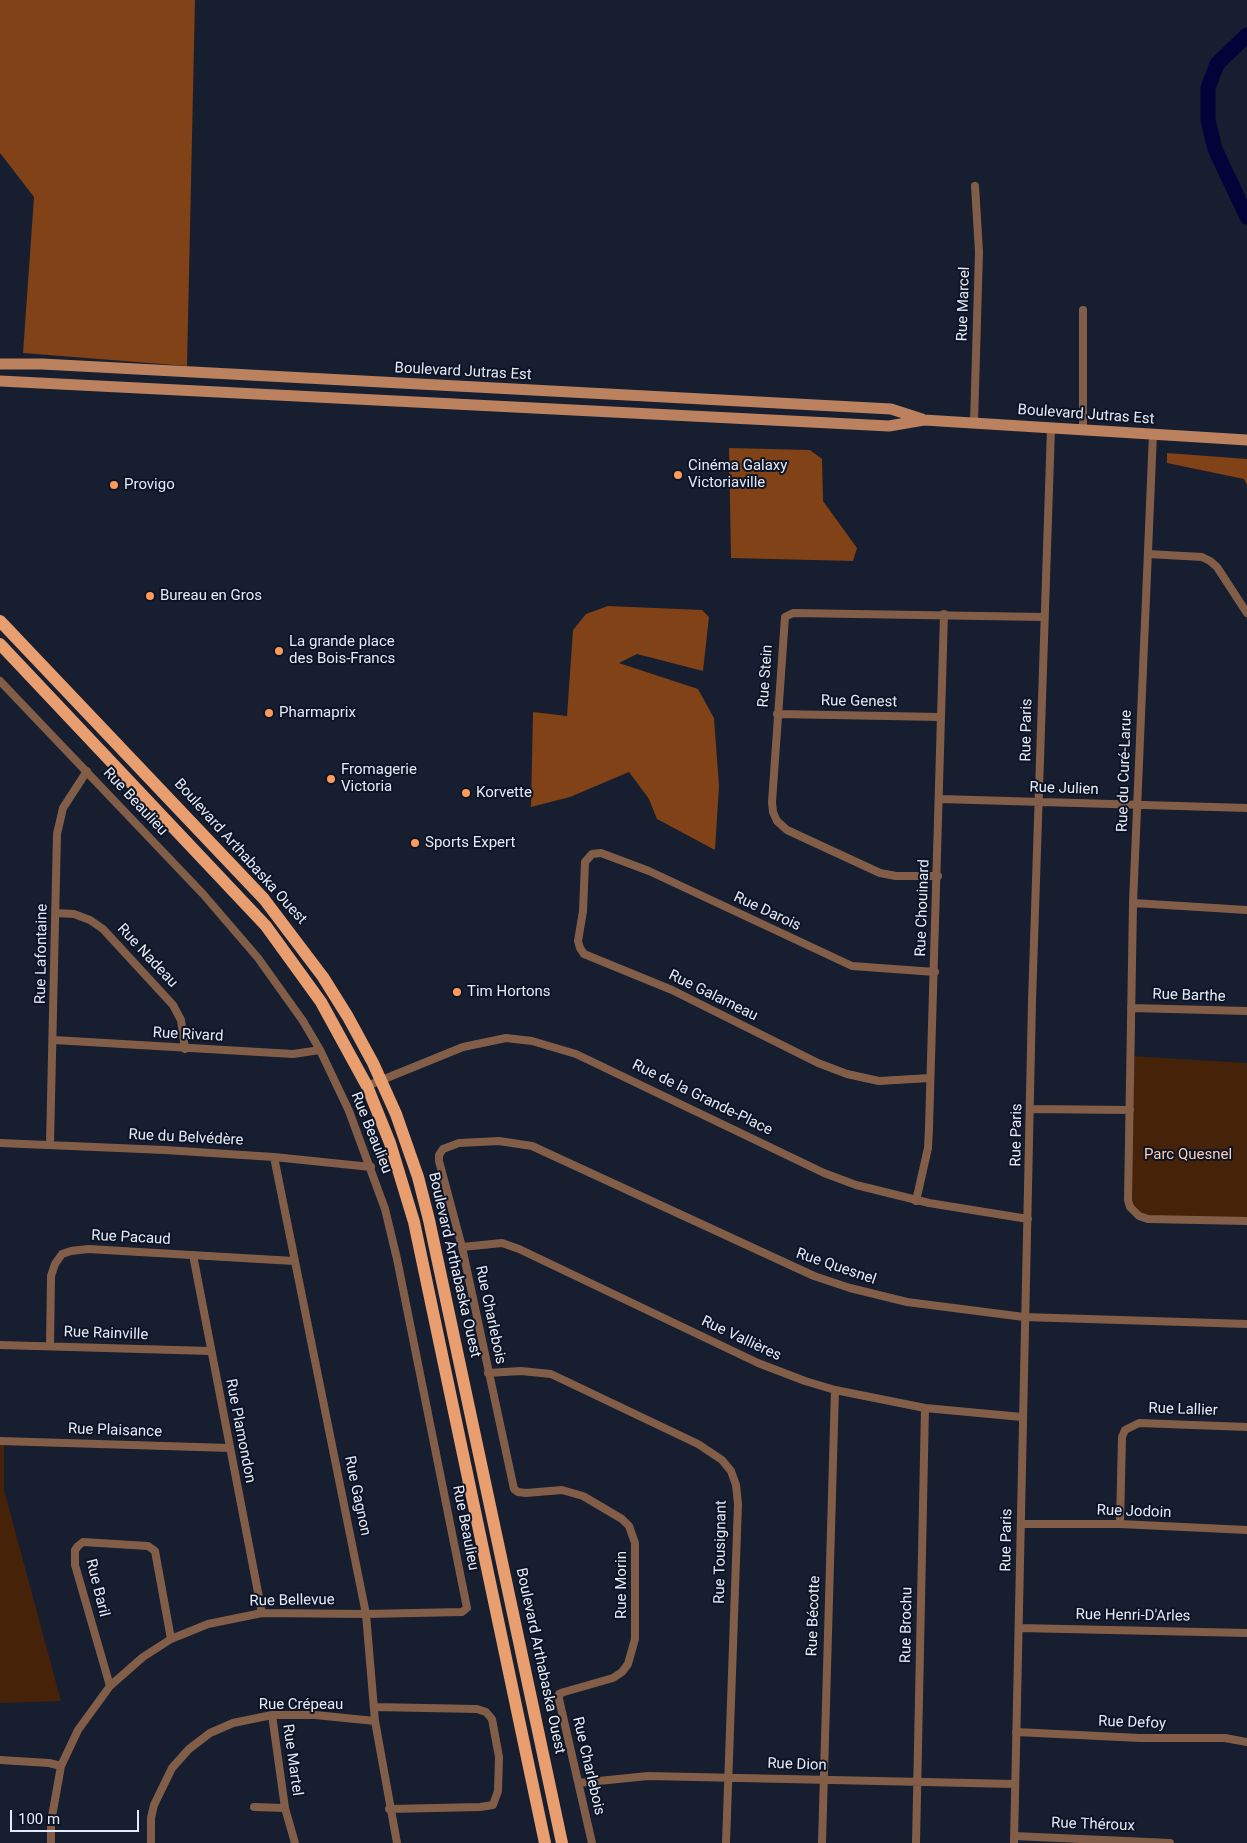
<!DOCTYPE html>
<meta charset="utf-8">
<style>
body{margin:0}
#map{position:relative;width:1247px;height:1843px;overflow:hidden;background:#161e2f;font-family:Roboto,sans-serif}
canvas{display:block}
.scale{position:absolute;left:10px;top:1810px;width:129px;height:22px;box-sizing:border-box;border:2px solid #e4eaf6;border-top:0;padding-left:6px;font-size:15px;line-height:18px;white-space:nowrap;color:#e4eaf6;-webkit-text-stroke:4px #0d1425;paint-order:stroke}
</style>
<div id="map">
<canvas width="1247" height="1843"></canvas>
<div class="scale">100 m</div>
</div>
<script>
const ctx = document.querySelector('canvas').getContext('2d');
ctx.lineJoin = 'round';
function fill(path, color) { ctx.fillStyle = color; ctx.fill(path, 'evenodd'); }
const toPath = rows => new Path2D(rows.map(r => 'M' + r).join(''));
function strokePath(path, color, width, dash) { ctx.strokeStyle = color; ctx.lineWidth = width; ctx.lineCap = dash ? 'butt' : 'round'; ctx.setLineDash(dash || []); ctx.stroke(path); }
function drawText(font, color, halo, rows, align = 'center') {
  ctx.font = font + ' Roboto,sans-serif'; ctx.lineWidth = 4; ctx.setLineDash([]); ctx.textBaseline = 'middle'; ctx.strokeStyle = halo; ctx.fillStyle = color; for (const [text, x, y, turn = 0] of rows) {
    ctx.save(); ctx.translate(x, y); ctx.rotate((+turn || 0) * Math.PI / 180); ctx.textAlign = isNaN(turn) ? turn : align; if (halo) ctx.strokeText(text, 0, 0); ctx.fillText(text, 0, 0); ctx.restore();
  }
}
const green = toPath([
 [1130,1056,1247,1063,1247,1221,1139,1216,1128,1200],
 [0,1444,4,1444,4,1490,61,1701,0,1703]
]);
const forest = toPath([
 [0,0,195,0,187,366,23,353,34,197,0,153],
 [729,448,810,450,822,459,823,501,857,548,853,561,731,558],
 [1167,453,1247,459,1247,485,1244,479,1167,463],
 [608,606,702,610,709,617,703,671,637,654,619,663,698,689,714,718,719,786,715,850,657,819,649,799,629,772,570,797,531,807,533,712,567,716,573,630,586,614]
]);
const river = toPath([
 [1247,35,1217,64,1208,88,1208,120,1215,149,1247,217]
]);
const street = toPath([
 [1083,310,1083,430],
 [974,423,979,252,975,186],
 [1153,434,1133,903,1128,1200,1130,1207,1139,1216,1148,1219,1247,1221],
 [1148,554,1202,557,1210,561,1217,567,1247,613],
 [0,681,203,894,258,958,303,1021,320,1050,349,1111,385,1209,397,1259,467,1608,462,1612,366,1614,262,1613,208,1624,171,1639,143,1657,110,1686,78,1730,61,1766,51,1822,51,1843],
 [777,714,941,717],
 [940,799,1247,808],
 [938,876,896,876,880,873,787,830,777,821,773,812,772,802,785,617,793,613,1044,617],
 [1133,903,1247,910],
 [56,913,74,914,90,920,103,929,173,1005,181,1020,185,1049],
 [1131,1008,1247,1011],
 [54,1040,293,1054,320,1050],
 [930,1078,879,1081,847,1074,818,1063,672,990,584,954,580,948,578,941,583,911,585,862,592,854,601,853,649,871,852,966,935,972],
 [367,1086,463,1047,506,1038,532,1041,576,1054,824,1173,856,1185,929,1203,1028,1219],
 [1031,1109,1130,1110],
 [0,1143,165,1150,274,1157,371,1167],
 [50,1144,57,834,63,808,87,771],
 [274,1157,366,1614,375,1721,397,1843],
 [916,1201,928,1148,929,1128,944,614],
 [462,1247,502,1243,519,1249,758,1363,805,1381,835,1390,925,1408,1022,1417],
 [193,1255,262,1613],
 [0,1345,210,1351],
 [50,1346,51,1276,55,1264,62,1254,71,1251,88,1249,294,1261],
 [488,1373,521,1371,551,1374,698,1444,722,1460,731,1471,736,1485,738,1504,726,1843],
 [0,1441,230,1448],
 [1021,1524,1120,1524,1247,1530],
 [1120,1524,1122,1437,1125,1430,1139,1423,1247,1427],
 [1019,1628,1247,1633],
 [110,1686,75,1565,75,1550,78,1546,83,1542,148,1546,155,1551,171,1639],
 [374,1707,477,1709,486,1712,492,1719,499,1757,498,1791,493,1805,480,1807,389,1809],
 [272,1715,285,1808,295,1843],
 [1016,1732,1140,1738,1225,1738,1247,1742],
 [0,1760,49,1763,61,1766],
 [579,1783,648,1776,1015,1784],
 [254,1807,285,1808],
 [1014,1836,1170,1843],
 [151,1843,151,1818,154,1805,172,1768,189,1749,210,1733,233,1723,272,1715,315,1715,375,1721],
 [592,1843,559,1699,559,1694,564,1692,613,1678,622,1672,628,1664,635,1639,635,1543,629,1526,622,1519,583,1496,562,1490,526,1493,518,1492,514,1489,462,1247,439,1161,439,1155,443,1149,459,1143,499,1141,532,1146,814,1276,850,1288,907,1302,1024,1317,1247,1324],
 [822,1843,835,1390],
 [916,1843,925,1408],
 [1014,1843,1032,1001,1051,428]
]);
const secondary = toPath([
 [0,364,42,364,891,409,922,419],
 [0,381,889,426,924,420,1247,440]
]);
const primary = toPath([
 [0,621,264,899,323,977,348,1017,373,1063,396,1114,418,1177,429,1220,562,1843],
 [0,644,266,926,321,1002,367,1086,390,1143,414,1222,545,1843]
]);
const markers = [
 [678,475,5,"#ff9b5a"],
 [114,485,5,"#ff9b5a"],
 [150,596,5,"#ff9b5a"],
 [279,651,5,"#ff9b5a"],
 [269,713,5,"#ff9b5a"],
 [331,779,5,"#ff9b5a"],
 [466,793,5,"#ff9b5a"],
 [415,843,5,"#ff9b5a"],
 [457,992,5,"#ff9b5a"]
];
const streetNames = [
 ["Rue Marcel",964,304,-88],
 ["Boulevard Jutras Est",463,372,3],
 ["Boulevard Jutras Est",1086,415,4],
 ["Rue Stein",766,676,-86],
 ["Rue Genest",859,702,1],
 ["Rue Paris",1027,730,-89],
 ["Rue du Curé-Larue",1125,771,-88],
 ["Rue Julien",1064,789,2],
 ["Rue Beaulieu",135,802,47],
 ["Boulevard Arthabaska Ouest",240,852,48],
 ["Rue Chouinard",923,908,-88],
 ["Rue Darois",767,912,25],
 ["Rue Lafontaine",42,954,-89],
 ["Rue Nadeau",147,956,47],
 ["Rue Galarneau",713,996,26],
 ["Rue Barthe",1189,996,2],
 ["Rue Rivard",188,1035,3],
 ["Rue de la Grande-Place",702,1098,26],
 ["Rue Beaulieu",371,1133,68],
 ["Rue Paris",1017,1135,-89],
 ["Rue du Belvédère",186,1138,3],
 ["Rue Pacaud",131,1238,3],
 ["Boulevard Arthabaska Ouest",454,1265,77],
 ["Rue Quesnel",836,1267,19],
 ["Rue Charlebois",490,1315,78],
 ["Rue Rainville",106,1334,2],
 ["Rue Vallières",741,1339,25],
 ["Rue Lallier",1183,1410,2],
 ["Rue Plaisance",115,1431,2],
 ["Rue Plamondon",240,1431,79],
 ["Rue Gagnon",357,1496,78],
 ["Rue Jodoin",1134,1512,2],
 ["Rue Beaulieu",465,1528,79],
 ["Rue Paris",1007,1540,-89],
 ["Rue Tousignant",721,1552,-89],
 ["Rue Morin",622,1585,-90],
 ["Rue Baril",97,1588,76],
 ["Rue Bellevue",292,1601,-1],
 ["Rue Bécotte",814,1616,-88],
 ["Rue Henri-D'Arles",1133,1616,1],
 ["Rue Brochu",907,1625,-89],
 ["Boulevard Arthabaska Ouest",540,1661,78],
 ["Rue Crépeau",301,1705],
 ["Rue Defoy",1132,1723,2],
 ["Rue Martel",292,1760,82],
 ["Rue Dion",797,1765,2],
 ["Rue Charlebois",588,1766,77],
 ["Rue Théroux",1093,1825,2]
];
const poiNames = [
 ["Cinéma Galaxy",688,466],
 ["Victoriaville",688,483],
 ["Provigo",124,485],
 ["Bureau en Gros",160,596],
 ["La grande place",289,642],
 ["des Bois-Francs",289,659],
 ["Pharmaprix",279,713],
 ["Fromagerie",341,770],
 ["Victoria",341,787],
 ["Korvette",476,793],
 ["Sports Expert",425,843],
 ["Tim Hortons",467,992]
];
const parkNames = [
 ["Parc Quesnel",1188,1155]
];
fill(green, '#462209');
fill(forest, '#804216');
strokePath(river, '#010339', 15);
strokePath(street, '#825e49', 8);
strokePath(secondary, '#bc825f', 11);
strokePath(primary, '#e99e70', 12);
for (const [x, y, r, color] of markers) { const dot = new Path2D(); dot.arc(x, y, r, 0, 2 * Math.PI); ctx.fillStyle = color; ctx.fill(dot); strokePath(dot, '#0d1425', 2); }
drawText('15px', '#e4eaf6', '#0d1425', streetNames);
drawText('15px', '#e4eaf6', '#0d1425', poiNames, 'left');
drawText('15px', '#fdcfb5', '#0d1425', parkNames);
</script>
